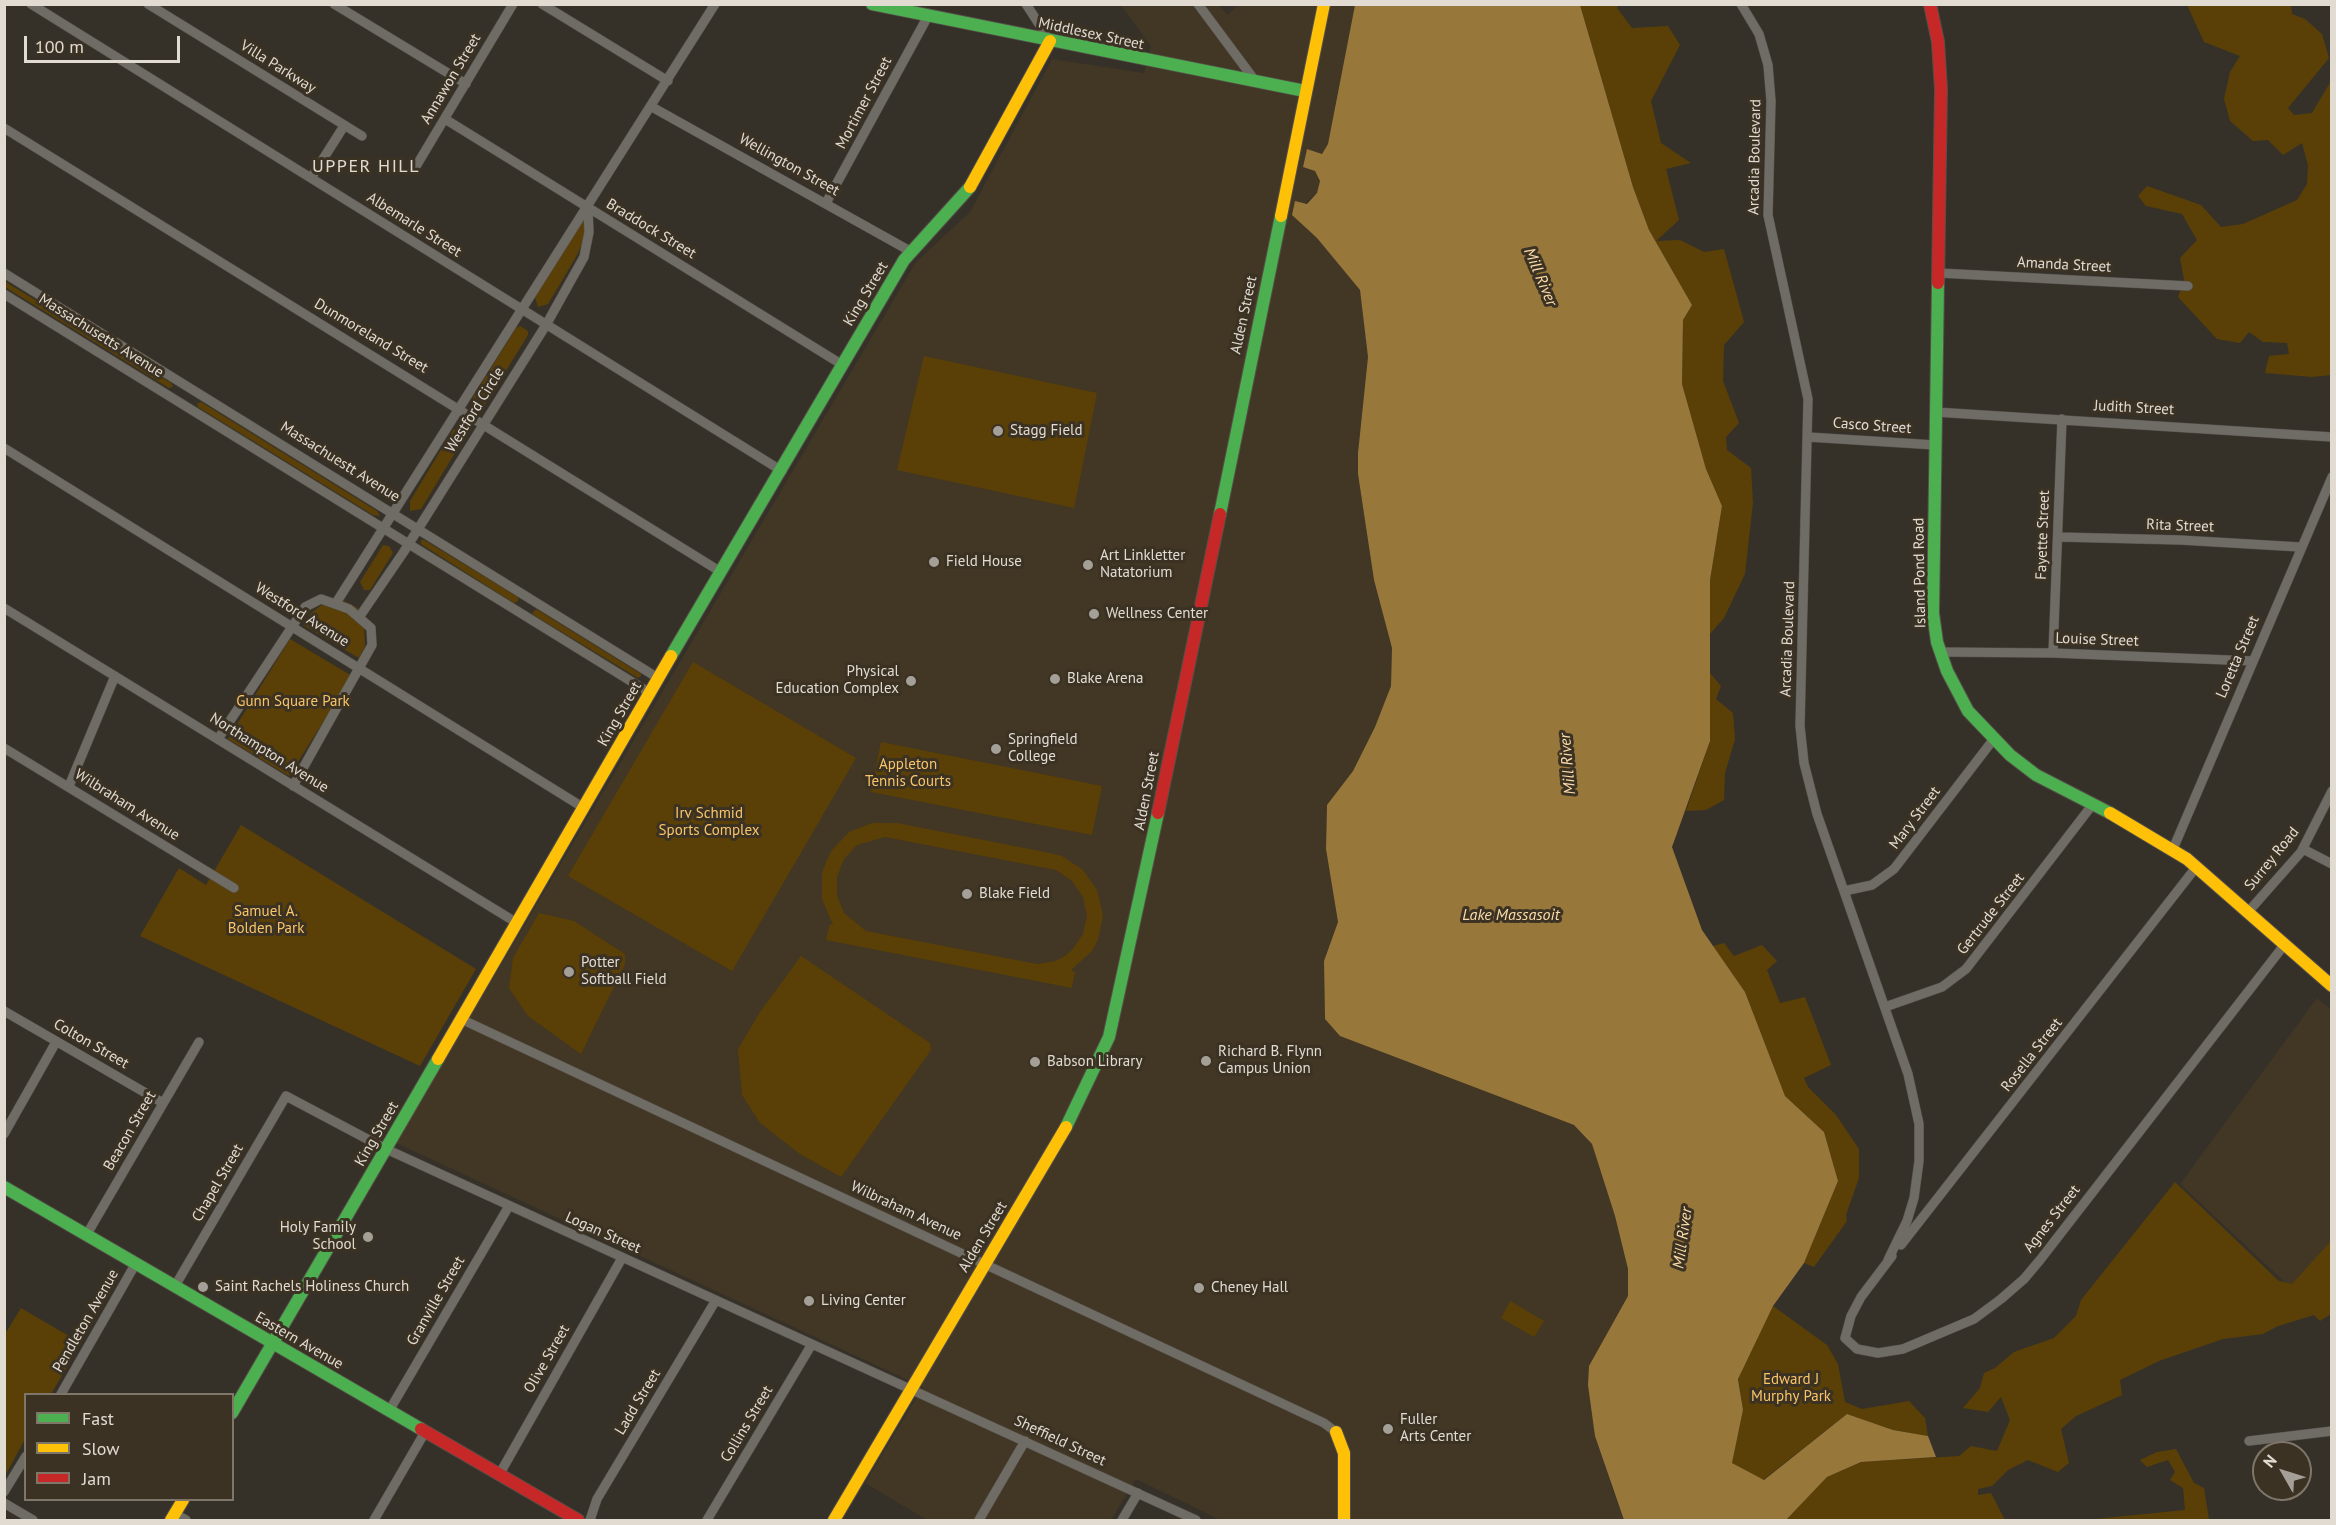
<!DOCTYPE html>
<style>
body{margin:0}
#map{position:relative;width:2336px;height:1525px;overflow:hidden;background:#353129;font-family:"PT Sans",sans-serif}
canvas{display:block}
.frame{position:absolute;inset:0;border:6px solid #e1dbd2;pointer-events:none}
.legend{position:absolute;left:24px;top:1393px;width:210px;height:108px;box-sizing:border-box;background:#3b3223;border:2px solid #7d7669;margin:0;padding:8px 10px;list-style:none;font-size:18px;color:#e1dbd2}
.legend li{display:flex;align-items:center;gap:12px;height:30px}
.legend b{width:30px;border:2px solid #7d7669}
.north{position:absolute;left:2252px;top:1441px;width:60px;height:60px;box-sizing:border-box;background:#3b3223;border:2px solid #7d7669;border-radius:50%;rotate:309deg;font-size:16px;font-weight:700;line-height:24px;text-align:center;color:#e1dbd2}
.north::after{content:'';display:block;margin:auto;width:21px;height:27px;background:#a5a097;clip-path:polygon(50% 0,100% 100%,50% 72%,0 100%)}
.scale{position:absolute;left:24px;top:36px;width:156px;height:27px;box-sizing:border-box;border:3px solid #e1dbd2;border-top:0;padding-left:8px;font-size:18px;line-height:21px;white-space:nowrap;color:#e1dbd2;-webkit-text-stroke:4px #3b3223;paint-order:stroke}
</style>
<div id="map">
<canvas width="2336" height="1525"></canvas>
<div class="frame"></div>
<ul class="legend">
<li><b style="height:8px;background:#4caf50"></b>Fast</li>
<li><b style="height:8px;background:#ffc107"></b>Slow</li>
<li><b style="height:8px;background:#c62828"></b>Jam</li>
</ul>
<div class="north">N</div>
<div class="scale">100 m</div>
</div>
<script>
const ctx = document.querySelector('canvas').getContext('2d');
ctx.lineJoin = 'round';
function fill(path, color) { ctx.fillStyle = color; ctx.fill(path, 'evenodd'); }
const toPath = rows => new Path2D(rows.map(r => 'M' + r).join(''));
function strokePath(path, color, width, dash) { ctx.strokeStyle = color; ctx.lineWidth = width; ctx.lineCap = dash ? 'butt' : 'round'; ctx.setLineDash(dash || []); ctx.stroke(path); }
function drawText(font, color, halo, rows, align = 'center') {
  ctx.font = font + ' "PT Sans",sans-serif'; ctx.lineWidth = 6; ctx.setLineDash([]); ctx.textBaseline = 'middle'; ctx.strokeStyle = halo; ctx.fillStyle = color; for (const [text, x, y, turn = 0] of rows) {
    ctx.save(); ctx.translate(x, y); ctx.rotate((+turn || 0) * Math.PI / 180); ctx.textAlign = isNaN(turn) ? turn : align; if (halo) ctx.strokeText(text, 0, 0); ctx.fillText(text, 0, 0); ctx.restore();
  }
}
const built = toPath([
 [1121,5,1219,5,1227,15,1239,5,1355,5,1328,144,1322,154,1307,149,1303,166,1315,171,1320,181,1317,193,1292,215,1317,238,1360,290,1368,357,1358,453,1358,474,1374,580,1392,648,1391,686,1375,727,1353,771,1327,805,1326,849,1338,922,1324,961,1325,1019,1341,1036,1574,1125,1592,1144,1615,1216,1628,1269,1628,1296,1611,1330,1610,1482,1624,1520,1220,1520,1136,1479,1111,1520,927,1520,865,1483,923,1387,396,1143,916,262,970,212,1052,59,1144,73,1151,46],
 [2317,998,2331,1010,2331,1251,2291,1288,2180,1184]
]);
const green = toPath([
 [1580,5,1618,5,1617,8,1632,28,1668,26,1680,45,1651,101,1661,143,1691,163,1666,169,1679,220,1656,241,1680,240,1704,252,1724,249,1744,322,1724,345,1723,381,1739,423,1726,437,1727,450,1751,468,1753,503,1745,574,1724,618,1710,634,1710,580,1722,506,1706,469,1682,384,1683,320,1692,305,1649,230,1633,187],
 [2187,5,2291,5,2292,14,2305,19,2322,34,2329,58,2288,108,2294,115,2312,113,2331,81,2331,375,2312,377,2265,373,2269,356,2289,354,2287,343,2263,342,2249,332,2240,343,2217,339,2178,297,2184,280,2180,258,2197,240,2182,214,2146,206,2138,196,2147,186,2201,205,2221,227,2243,224,2297,200,2307,184,2308,165,2302,143,2283,155,2268,140,2253,141,2230,121,2224,99,2230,72,2240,56,2204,42],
 [584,221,584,240,576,257,548,304,538,307,535,297,580,224],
 [4,281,171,383,173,387,169,388,5,287],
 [520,326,528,331,528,335,483,408,477,410,471,404,472,399,516,328],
 [924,356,1097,393,1074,508,897,470],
 [201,402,377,511,380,516,373,515,198,407,197,404],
 [461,427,465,428,464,438,421,509,410,511,410,501,453,430],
 [424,540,518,597,518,601,514,603,421,544,421,540],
 [383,545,389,546,393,553,370,590,364,590,360,582],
 [342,600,358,608,364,624,365,646,359,658,303,625,311,613,323,604],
 [536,609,641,674,641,676,638,678,532,614],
 [290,639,352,676,289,776,228,739],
 [693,662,856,758,732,971,568,876],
 [1710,673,1721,686,1716,699,1733,713,1735,739,1725,773,1724,800,1706,810,1686,811,1710,741],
 [881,742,1102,786,1092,835,871,792],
 [872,823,897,823,1050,853,1062,856,1083,870,1097,890,1103,915,1098,940,1092,951,1071,970,1075,972,1072,988,826,940,830,924,833,925,822,899,822,873,826,862,832,850,849,832],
 [885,837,1056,870,1072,881,1083,897,1087,915,1083,934,1072,950,1065,956,1056,961,1037,964,866,931,844,913,837,896,837,877,844,859,857,845],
 [241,825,476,969,420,1066,140,936,179,868,206,885],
 [539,913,574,921,625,954,625,964,581,1054,528,1016,509,988,513,958],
 [1724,943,1734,956,1762,945,1777,961,1767,970,1780,1003,1805,997,1831,1065,1804,1078,1808,1087,1836,1115,1859,1149,1859,1178,1846,1215,1847,1221,1814,1267,1804,1263,1838,1181,1824,1132,1785,1096,1745,992,1713,946],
 [801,956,930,1043,931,1050,841,1177,800,1154,760,1123,742,1095,738,1049,760,1012],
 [2175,1182,2279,1281,2292,1284,2331,1241,2331,1314,2320,1321,2314,1315,2278,1326,2263,1334,2223,1339,2159,1361,2120,1380,2122,1395,2076,1416,2061,1429,2069,1463,2058,1472,2028,1460,2008,1470,1992,1486,1978,1489,1978,1495,1991,1493,2005,1520,1786,1520,1827,1477,1861,1462,1959,1456,1971,1446,1997,1451,2010,1420,2001,1397,1988,1412,1963,1408,1980,1388,1984,1373,1995,1368,2014,1352,2054,1338,2076,1316,2081,1300],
 [1510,1301,1544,1321,1534,1337,1501,1318],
 [1773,1306,1827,1345,1838,1364,1845,1402,1862,1409,1909,1401,1925,1418,1928,1436,1893,1430,1847,1414,1763,1480,1732,1463,1743,1410,1737,1368],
 [21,1308,81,1343,51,1394,26,1394,25,1439,5,1476,5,1330,7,1331],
 [2176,1449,2194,1483,2204,1488,2209,1520,2085,1520,2185,1510,2183,1488,2170,1480,2175,1472,2168,1460,2147,1467,2140,1460,2157,1452]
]);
const water = toPath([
 [1355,5,1580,5,1633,187,1649,230,1692,305,1683,320,1682,384,1706,469,1722,506,1710,580,1710,741,1672,847,1702,930,1745,992,1785,1096,1824,1132,1838,1181,1804,1263,1773,1306,1738,1379,1743,1410,1732,1463,1764,1480,1847,1414,1893,1430,1928,1436,1936,1457,1861,1462,1827,1477,1786,1520,1624,1520,1595,1436,1588,1385,1589,1366,1628,1296,1628,1269,1615,1216,1592,1144,1574,1125,1340,1036,1325,1019,1324,961,1338,922,1326,849,1327,805,1353,771,1375,727,1391,686,1392,648,1374,580,1358,474,1358,453,1368,357,1360,290,1317,238,1292,215,1295,201,1307,204,1317,193,1320,181,1315,171,1303,167,1307,149,1322,154,1328,144]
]);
const street = toPath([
 [31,4,782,471],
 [148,4,362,136],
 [334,4,466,84],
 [542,4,668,81],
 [1026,4,1050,41],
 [1198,4,1256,82],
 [1741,4,1759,34,1768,65,1771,101,1768,215,1808,399,1800,726,1804,763,1817,814,1908,1074,1919,1124,1919,1161,1914,1198,1907,1221,1888,1260],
 [652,107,910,251],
 [445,119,841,364],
 [4,128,721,572],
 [415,168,513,4],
 [311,178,344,126],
 [826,203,928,16],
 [4,273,658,678],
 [1939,273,2188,286],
 [4,294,650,693],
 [1935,412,2332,437],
 [1808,437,1935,445],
 [4,448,584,808],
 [2059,537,2180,540,2300,547],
 [336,603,715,4],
 [4,608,517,923],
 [360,616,403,553,546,325,584,257,589,232,588,209],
 [1940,652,2053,653,2253,661],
 [2053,653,2062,419],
 [218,739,305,607,321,599,349,609,371,628,372,645,293,786],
 [4,748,234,888],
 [69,786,115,676],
 [2173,849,2332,477],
 [2303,849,2332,864],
 [1844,891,1872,885,1894,869,1993,740],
 [2248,912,2301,852,2332,791],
 [1885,1007,1942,987,1966,969,2093,804],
 [4,1011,163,1103],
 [461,1019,1324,1423,1336,1432],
 [4,1134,56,1042],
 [87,1234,199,1042],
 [1901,1245,2197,866],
 [1892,1256,1861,1297,1851,1316,1845,1338,1857,1349,1878,1353,1903,1349,1974,1319,2001,1299,2024,1279,2040,1260,2285,944],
 [175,1286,286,1096,386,1149,1196,1520],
 [61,1394,136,1263],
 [389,1411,509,1206],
 [2249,1441,2332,1431],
 [499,1475,622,1258],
 [4,1492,26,1456],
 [4,1503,33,1520],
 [175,1514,186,1520],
 [374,1520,425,1432],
 [590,1520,597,1499,716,1300],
 [707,1520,812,1344],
 [979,1520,1025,1441],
 [1122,1520,1138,1493]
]);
const fast = toPath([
 [872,4,1305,91],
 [1938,283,1933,613,1937,642,1947,671,1968,711,2010,755,2036,775,2110,813],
 [1220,514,1281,216],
 [671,656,904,260,970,187],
 [1066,1127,1109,1037,1158,813],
 [4,1187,421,1429],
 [232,1413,438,1059]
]);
const slow = toPath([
 [970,187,1050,41],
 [1281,216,1324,4],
 [2110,813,2187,859,2332,986],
 [438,1059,671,656],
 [1336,1432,1344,1453,1344,1520],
 [171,1520,183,1500],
 [834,1520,1066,1127]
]);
const jam = toPath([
 [1930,4,1938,42,1941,89,1938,283],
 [1158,813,1220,514],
 [421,1429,578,1520]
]);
const markers = [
 [998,431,6,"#a5a097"],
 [934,562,6,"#a5a097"],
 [1088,565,6,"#a5a097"],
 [1094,614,6,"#a5a097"],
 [1055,679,6,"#a5a097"],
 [911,681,6,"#a5a097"],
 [996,749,6,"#a5a097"],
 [967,894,6,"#a5a097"],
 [569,972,6,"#a5a097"],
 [1206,1061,6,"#a5a097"],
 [1035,1062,6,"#a5a097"],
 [368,1237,6,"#a5a097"],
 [203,1287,6,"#a5a097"],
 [1199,1288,6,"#a5a097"],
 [809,1301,6,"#a5a097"],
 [1388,1429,6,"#a5a097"]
];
const streetNames = [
 ["Middlesex Street",1091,34,12],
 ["Villa Parkway",278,67,32],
 ["Annawon Street",451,79,-59],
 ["Mortimer Street",864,103,-62],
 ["Arcadia Boulevard",1755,157,-89],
 ["Wellington Street",789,165,29],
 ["Albemarle Street",414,225,32],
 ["Braddock Street",651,229,31],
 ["Amanda Street",2064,265,3],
 ["King Street",866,294,-59],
 ["Alden Street",1244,315,-78],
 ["Massachusetts Avenue",101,336,32],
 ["Dunmoreland Street",371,336,31],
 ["Judith Street",2134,408,3],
 ["Westford Circle",475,410,-58],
 ["Casco Street",1872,426,4],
 ["Massachuestt Avenue",340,462,32],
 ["Rita Street",2180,526,2],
 ["Fayette Street",2043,535,-88],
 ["Island Pond Road",1920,573,-91],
 ["Westford Avenue",302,615,32],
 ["Arcadia Boulevard",1788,639,-88],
 ["Louise Street",2097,640,2],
 ["Loretta Street",2238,657,-67],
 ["King Street",620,714,-60],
 ["Northampton Avenue",269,753,32],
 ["Alden Street",1147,791,-79],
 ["Wilbraham Avenue",127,805,32],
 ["Mary Street",1915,818,-53],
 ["Surrey Road",2272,859,-51],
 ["Gertrude Street",1991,914,-52],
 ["Colton Street",91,1044,30],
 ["Rosella Street",2032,1055,-52],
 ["Beacon Street",130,1131,-60],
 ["King Street",377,1134,-60],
 ["Chapel Street",218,1183,-60],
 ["Wilbraham Avenue",906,1211,25],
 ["Agnes Street",2052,1219,-52],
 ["Logan Street",603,1233,24],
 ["Alden Street",983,1237,-59],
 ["Granville Street",436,1301,-60],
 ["Pendleton Avenue",86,1321,-60],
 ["Eastern Avenue",299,1341,30],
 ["Olive Street",547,1359,-60],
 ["Ladd Street",638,1402,-59],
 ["Collins Street",747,1424,-59],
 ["Sheffield Street",1060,1441,25]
];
const poiNames = [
 ["Stagg Field",1010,431],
 ["Art Linkletter",1100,556],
 ["Natatorium",1100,573],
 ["Field House",946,562],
 ["Wellness Center",1106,614],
 ["Physical",899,672,"right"],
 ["Education Complex",899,689,"right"],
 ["Blake Arena",1067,679],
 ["Springfield",1008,740],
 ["College",1008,757],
 ["Blake Field",979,894],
 ["Potter",581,963],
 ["Softball Field",581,980],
 ["Richard B. Flynn",1218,1052],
 ["Campus Union",1218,1069],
 ["Babson Library",1047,1062],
 ["Holy Family",356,1228,"right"],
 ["School",356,1245,"right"],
 ["Saint Rachels Holiness Church",215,1287],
 ["Cheney Hall",1211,1288],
 ["Living Center",821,1301],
 ["Fuller",1400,1420],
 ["Arts Center",1400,1437]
];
const parkNames = [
 ["Gunn Square Park",293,702],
 ["Appleton",908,765],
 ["Tennis Courts",908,782],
 ["Irv Schmid",709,814],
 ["Sports Complex",709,831],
 ["Samuel A.",266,912],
 ["Bolden Park",266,929],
 ["Edward J",1791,1380],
 ["Murphy Park",1791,1397]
];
const waterNames = [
 ["Mill River",1540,277,67],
 ["Mill River",1568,764,-95],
 ["Lake Massasoit",1511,915],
 ["Mill River",1683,1238,-82]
];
const quarterNames = [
 ["UPPER HILL",366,167]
];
fill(built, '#423624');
fill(green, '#5a4006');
fill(water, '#98773b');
strokePath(street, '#544f48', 10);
strokePath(fast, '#544f48', 14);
strokePath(slow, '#544f48', 14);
strokePath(jam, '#544f48', 14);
strokePath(street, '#6f6b65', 9);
strokePath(fast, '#4caf50', 12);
strokePath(slow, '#ffc107', 12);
strokePath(jam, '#c62828', 12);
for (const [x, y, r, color] of markers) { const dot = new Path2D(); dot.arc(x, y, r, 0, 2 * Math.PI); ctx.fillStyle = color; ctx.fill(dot); strokePath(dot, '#3b3223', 2); }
drawText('15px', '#e1dbd2', '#3b3223', streetNames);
drawText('15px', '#e1dbd2', '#3b3223', poiNames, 'left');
drawText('15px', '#f9c56a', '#3b3223', parkNames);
drawText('italic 16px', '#fcdca9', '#3b3223', waterNames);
ctx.letterSpacing = '1.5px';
drawText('18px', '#e1dbd2', '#3b3223', quarterNames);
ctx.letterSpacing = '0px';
</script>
